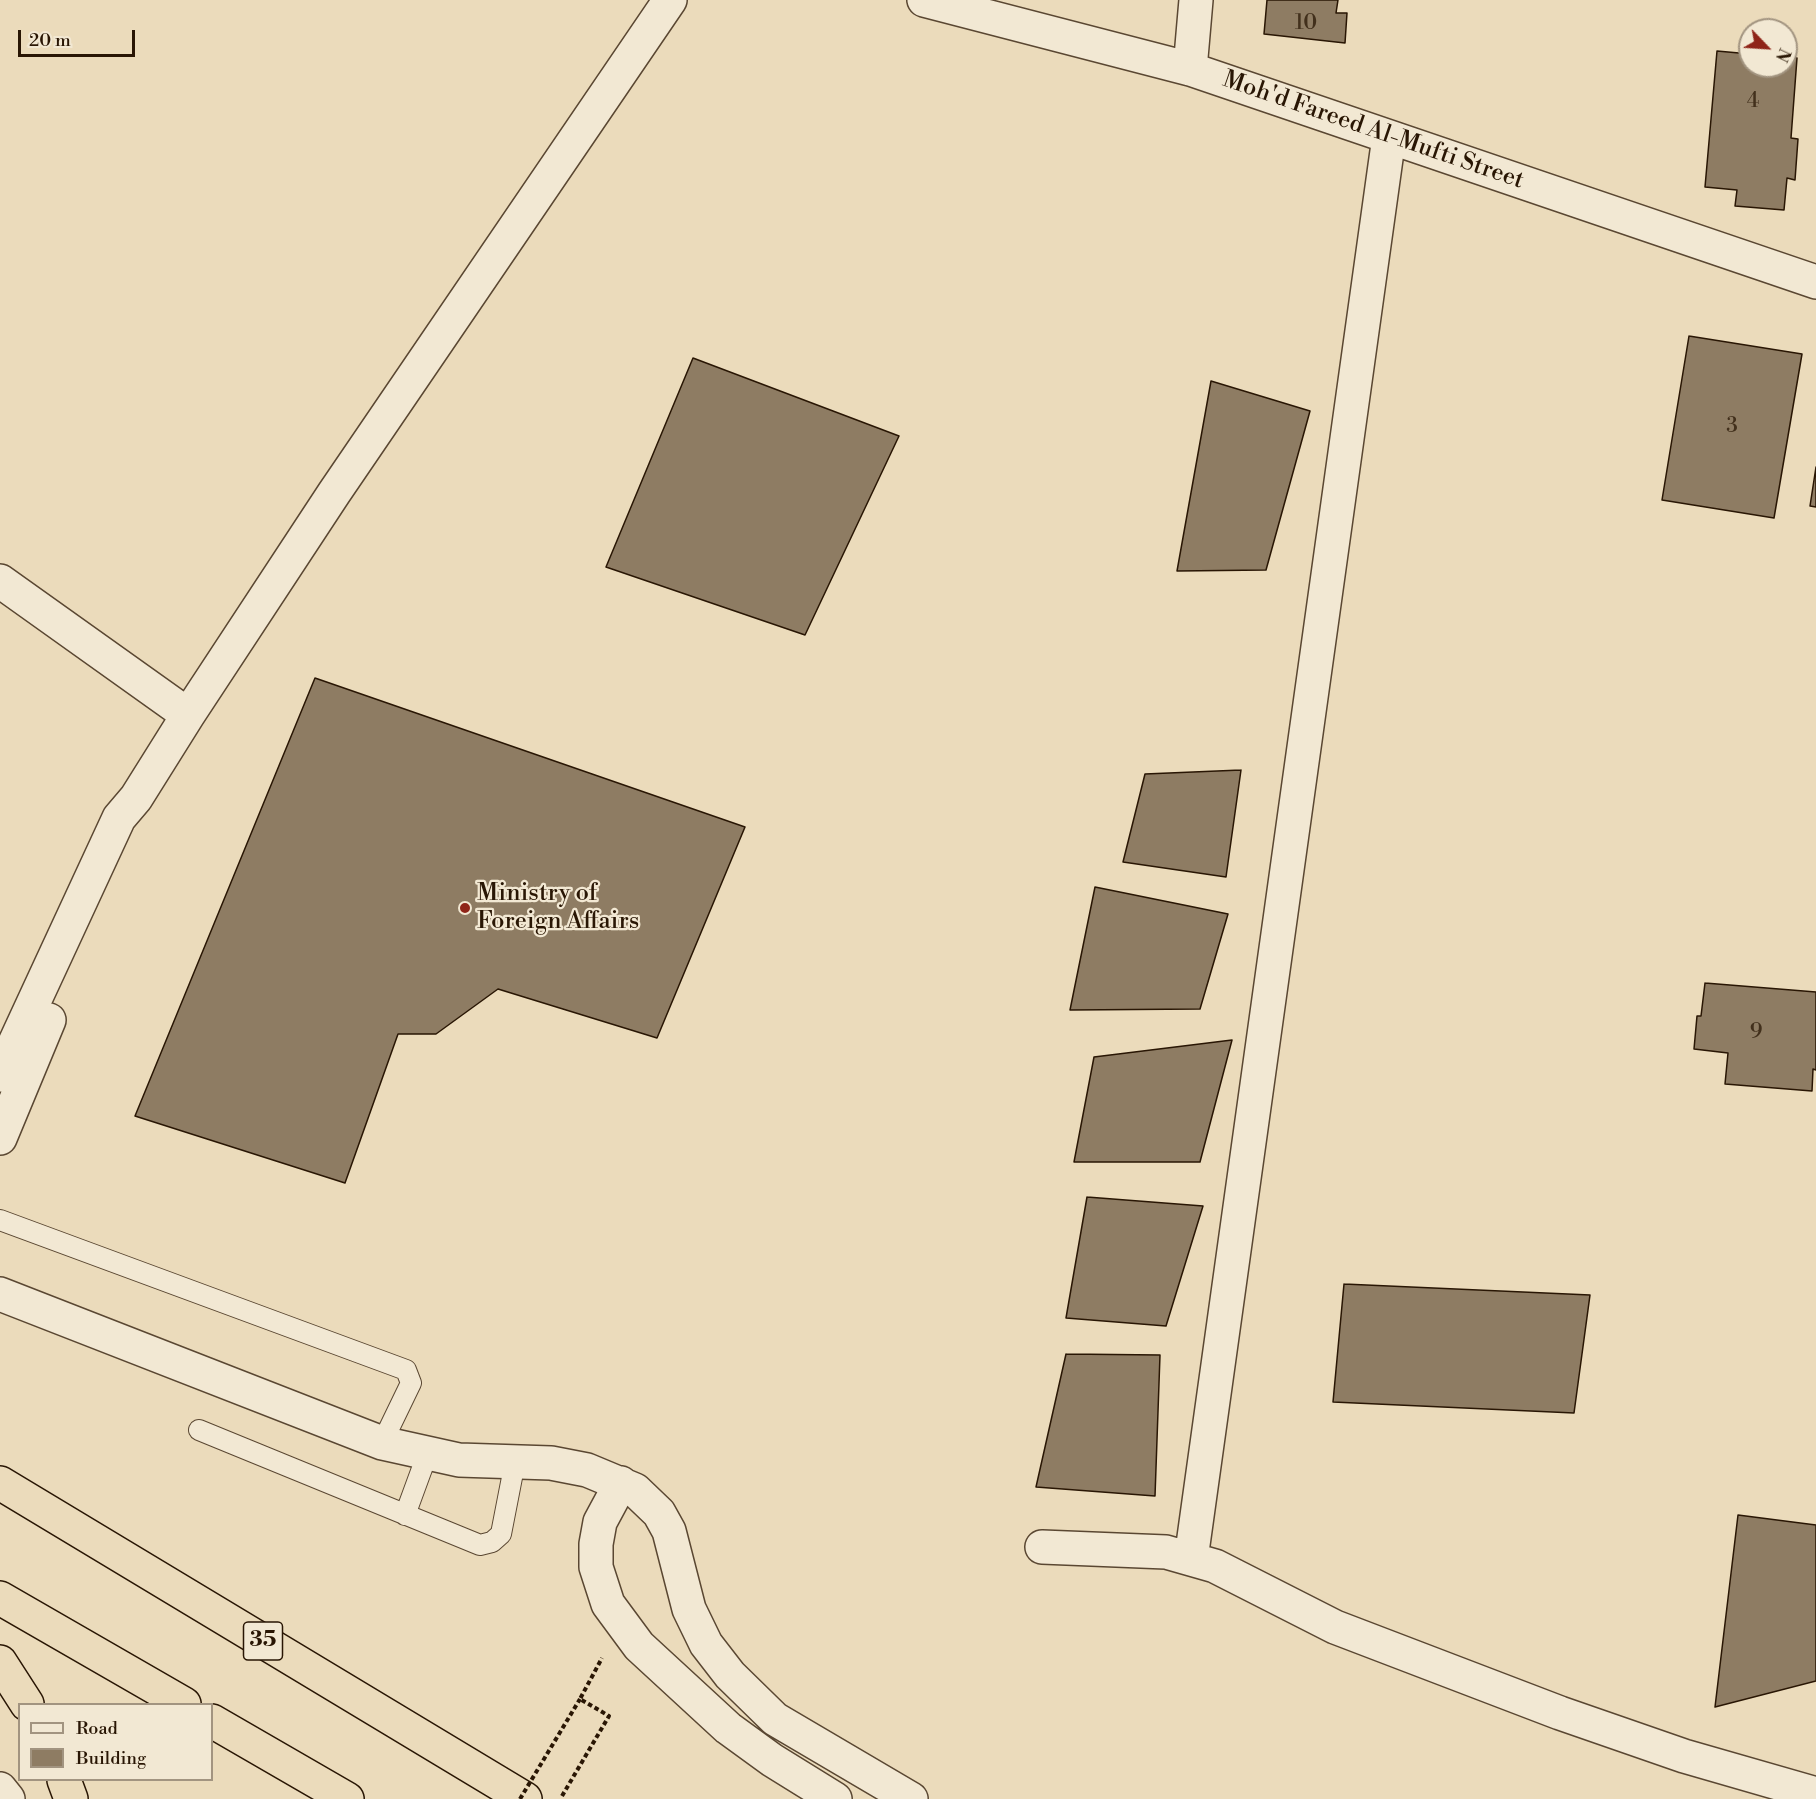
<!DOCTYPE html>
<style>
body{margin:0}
#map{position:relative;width:1816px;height:1799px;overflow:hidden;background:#ebdbbb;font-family:"Libre Bodoni",serif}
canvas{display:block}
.legend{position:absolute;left:18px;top:1703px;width:195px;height:78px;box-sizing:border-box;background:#f2e8d3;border:2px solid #a29480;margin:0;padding:8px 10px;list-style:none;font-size:18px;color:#291604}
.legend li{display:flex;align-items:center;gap:12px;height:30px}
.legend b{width:30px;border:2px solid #a29480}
.north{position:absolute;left:1738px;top:18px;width:60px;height:60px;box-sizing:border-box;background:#f2e8d3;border:2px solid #a29480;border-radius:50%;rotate:115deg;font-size:16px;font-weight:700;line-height:24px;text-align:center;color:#291604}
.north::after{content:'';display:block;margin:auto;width:21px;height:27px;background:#8f2418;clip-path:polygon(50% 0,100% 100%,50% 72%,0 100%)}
.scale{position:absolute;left:18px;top:30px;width:117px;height:27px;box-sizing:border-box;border:3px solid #291604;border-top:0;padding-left:8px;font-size:18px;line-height:21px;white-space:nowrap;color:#291604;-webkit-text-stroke:4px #f2e8d3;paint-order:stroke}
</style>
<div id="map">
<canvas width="1816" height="1799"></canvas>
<ul class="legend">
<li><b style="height:8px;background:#f2e8d3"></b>Road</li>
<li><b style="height:16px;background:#8e7c63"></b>Building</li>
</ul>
<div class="north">N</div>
<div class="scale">20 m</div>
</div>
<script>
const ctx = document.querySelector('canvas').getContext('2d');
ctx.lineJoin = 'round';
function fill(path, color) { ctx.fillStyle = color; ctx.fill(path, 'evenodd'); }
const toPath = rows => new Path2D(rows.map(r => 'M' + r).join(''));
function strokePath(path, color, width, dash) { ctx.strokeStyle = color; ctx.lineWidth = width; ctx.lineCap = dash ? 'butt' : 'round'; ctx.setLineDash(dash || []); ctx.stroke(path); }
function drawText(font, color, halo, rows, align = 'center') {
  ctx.font = font + ' "Libre Bodoni",serif'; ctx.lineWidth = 4.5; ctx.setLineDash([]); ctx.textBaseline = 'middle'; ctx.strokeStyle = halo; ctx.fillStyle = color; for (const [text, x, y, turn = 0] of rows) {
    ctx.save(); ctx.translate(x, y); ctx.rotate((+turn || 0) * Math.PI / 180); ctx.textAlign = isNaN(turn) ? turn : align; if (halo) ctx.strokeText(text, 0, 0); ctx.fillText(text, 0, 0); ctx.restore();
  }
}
const building = toPath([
 [1267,0,1338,0,1336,13,1347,13,1345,43,1264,34,1267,0],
 [1717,51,1750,54,1750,66,1786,66,1786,57,1797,58,1791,138,1798,139,1795,180,1787,178,1784,210,1735,206,1737,190,1705,187,1717,51],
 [1689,336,1802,354,1774,518,1662,500,1689,336],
 [693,358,899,436,805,635,606,567,693,358],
 [1211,381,1310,411,1266,570,1177,571,1211,381],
 [1816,467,1816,507,1810,506,1816,467],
 [315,678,745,827,657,1038,498,989,436,1034,398,1034,345,1183,135,1116,315,678],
 [1241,770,1226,877,1123,862,1145,774,1241,770],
 [1095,887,1228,914,1200,1009,1070,1010,1095,887],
 [1705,983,1816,992,1816,1070,1813,1069,1812,1091,1725,1084,1728,1053,1694,1049,1697,1016,1701,1016,1705,983],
 [1232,1040,1200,1162,1074,1162,1094,1057,1232,1040],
 [1087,1197,1203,1206,1166,1326,1066,1318,1087,1197],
 [1344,1284,1590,1295,1574,1413,1333,1402,1344,1284],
 [1066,1354,1160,1355,1155,1496,1036,1487,1066,1354],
 [1738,1515,1816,1525,1816,1681,1715,1707,1738,1515]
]);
const path = toPath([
 [562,1796,609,1716,580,1699,602,1658]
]);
const service = toPath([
 [0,1220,406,1370,411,1383,382,1443],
 [199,1430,480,1545,492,1542,501,1534,515,1462],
 [405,1515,427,1455]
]);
const minor = toPath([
 [924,0,1190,69,1816,282],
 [1190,69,1196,0],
 [0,581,188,715],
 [0,1075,119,818,136,798,188,715,334,493,670,0],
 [0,1138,49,1020],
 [1042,1547,1166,1552,1215,1566,1335,1627,1560,1713,1684,1756,1816,1794],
 [1191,1559,1389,137]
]);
const tertiary = toPath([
 [0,1294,382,1443,459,1460,551,1463,587,1470,635,1490,659,1513,669,1531,689,1609,706,1644,730,1675,775,1719,911,1799],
 [621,1483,600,1522,596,1544,596,1567,608,1604,639,1646,728,1728,772,1760,835,1799],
 [0,1789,8,1799]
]);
const motorway = toPath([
 [0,1483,525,1799],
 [0,1598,184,1704],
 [0,1662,27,1704],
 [212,1721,347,1799],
 [64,1780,71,1799]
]);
const pathBridge = toPath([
 [520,1799,580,1699]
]);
const markers = [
 [465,908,6,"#8f2418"]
];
const numberNames = [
 ["10",1306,24],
 ["4",1753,102],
 ["3",1732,427],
 ["9",1756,1033]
];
const shields = [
 [263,1641,39]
];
const shieldNames = [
 ["35",263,1641]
];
const streetNames = [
 ["Moh'd Fareed Al-Mufti Street",1373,131,19]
];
const poiNames = [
 ["Ministry of",477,894],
 ["Foreign Affairs",477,922]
];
fill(building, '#8e7c63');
strokePath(building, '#291604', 1.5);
strokePath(service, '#5a4732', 22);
strokePath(minor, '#5a4732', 36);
strokePath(tertiary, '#5a4732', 36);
strokePath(motorway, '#291604', 36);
strokePath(path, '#291604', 4, [4.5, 3]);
strokePath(service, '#f2e8d3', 20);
strokePath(minor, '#f2e8d3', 33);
strokePath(tertiary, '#f2e8d3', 33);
strokePath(motorway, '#ebdbbb', 33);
strokePath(pathBridge, '#291604', 4, [4.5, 3]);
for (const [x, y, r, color] of markers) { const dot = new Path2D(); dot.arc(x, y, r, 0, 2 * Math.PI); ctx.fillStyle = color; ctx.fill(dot); strokePath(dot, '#f2e8d3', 2); }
drawText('21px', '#42301c', null, numberNames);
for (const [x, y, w] of shields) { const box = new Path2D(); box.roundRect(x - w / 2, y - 19, w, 38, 4.5); ctx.fillStyle = '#f2e8d3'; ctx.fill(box); strokePath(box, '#291604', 1.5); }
drawText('bold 22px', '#291604', null, shieldNames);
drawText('24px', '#291604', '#f2e8d3', streetNames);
drawText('24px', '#291604', '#f2e8d3', poiNames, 'left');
</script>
